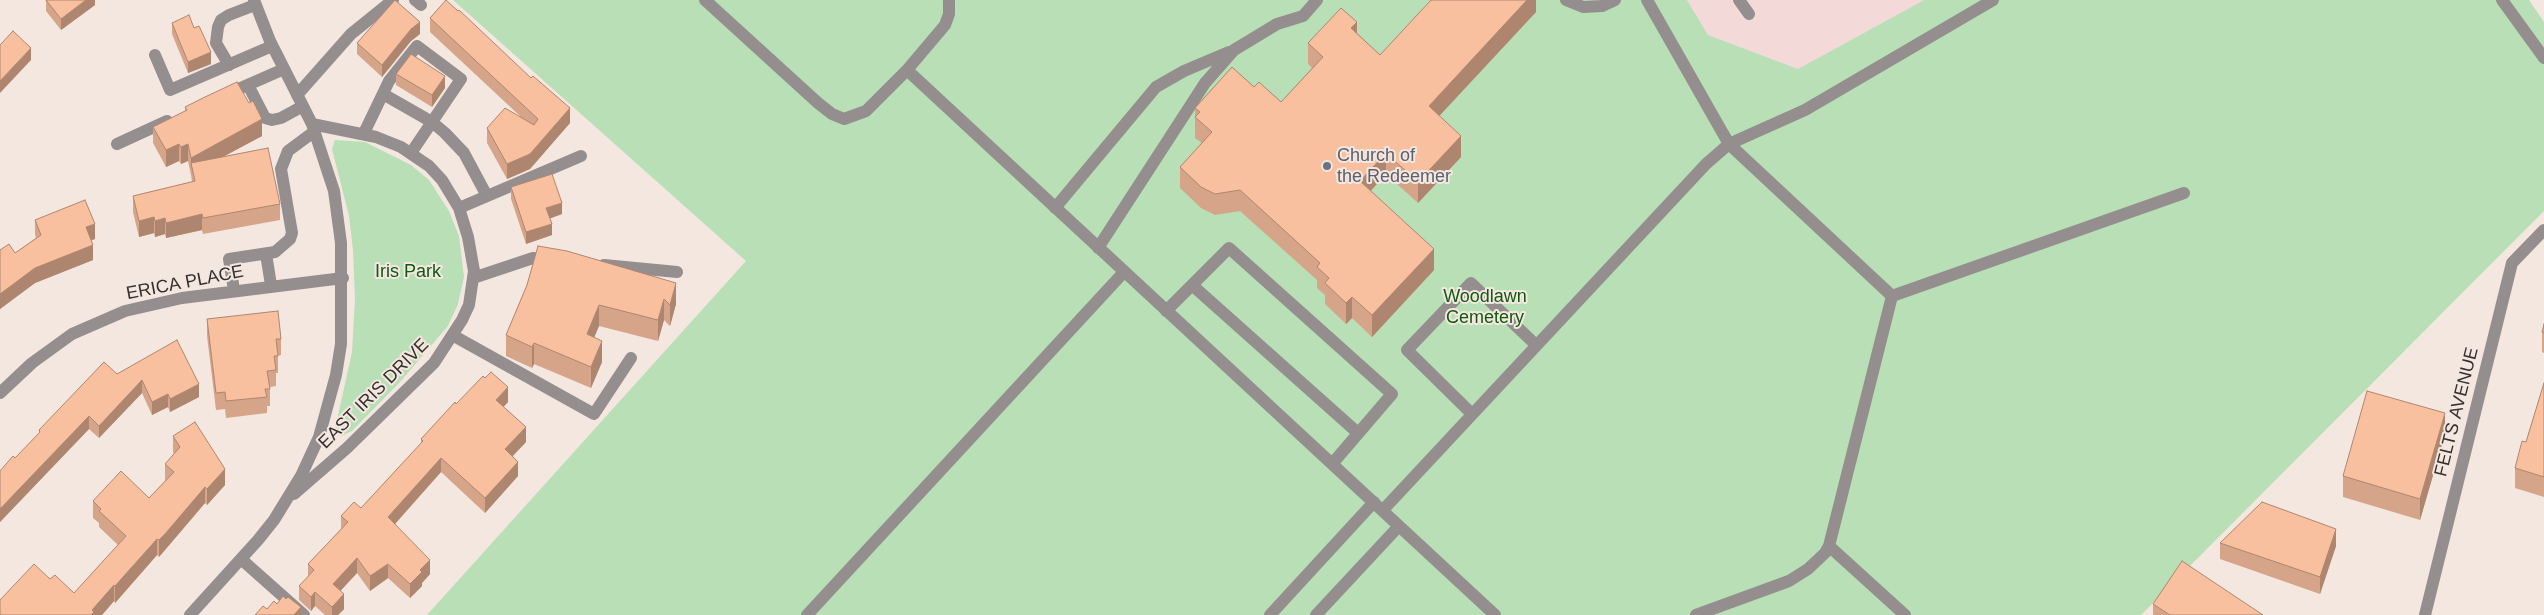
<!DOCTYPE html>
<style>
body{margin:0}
canvas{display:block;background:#f4e7e0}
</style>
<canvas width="2544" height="615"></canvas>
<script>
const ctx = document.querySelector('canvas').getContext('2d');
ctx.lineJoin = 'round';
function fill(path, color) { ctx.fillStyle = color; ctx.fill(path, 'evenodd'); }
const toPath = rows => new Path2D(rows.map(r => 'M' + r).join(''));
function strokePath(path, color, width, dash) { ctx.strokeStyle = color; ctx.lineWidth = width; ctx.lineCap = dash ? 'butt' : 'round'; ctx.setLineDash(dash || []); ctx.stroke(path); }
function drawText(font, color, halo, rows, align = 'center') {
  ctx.font = font + ' Helvetica,sans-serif'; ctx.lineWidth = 4; ctx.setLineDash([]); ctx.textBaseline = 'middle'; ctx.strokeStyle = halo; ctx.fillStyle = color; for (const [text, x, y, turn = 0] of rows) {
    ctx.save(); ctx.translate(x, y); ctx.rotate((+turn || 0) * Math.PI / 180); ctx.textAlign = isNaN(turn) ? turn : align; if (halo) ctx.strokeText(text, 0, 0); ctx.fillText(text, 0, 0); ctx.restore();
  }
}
const commercial = toPath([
 [1687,0,1924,0,1798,69,1708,35]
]);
const green = toPath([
 [453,0,1687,0,1708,35,1798,69,1924,0,2529,0,2544,22,2544,211,2141,615,427,615,746,261],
 [335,140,365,142,411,165,429,180,449,211,459,236,464,277,458,304,448,326,400,382,352,431,341,436,335,429,352,352,355,299,353,250,349,216,332,149]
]);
const minor = toPath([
 [415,0,421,5],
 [705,0,818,103,832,114,844,119,866,111,907,70,945,25,949,14,949,0],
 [1566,0,1583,7,1602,6,1615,0],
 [1647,0,1729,144,1892,296,2184,193],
 [1739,0,1749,14],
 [2502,0,2544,58],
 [155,55,170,90,272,46],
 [229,65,216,43,218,27,221,20,229,15,255,5],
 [907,70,1495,615],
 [248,85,265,118,272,120,281,118,303,106],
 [227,94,284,69],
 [383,94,432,122,445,133,464,153,487,196],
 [297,95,351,34,393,0],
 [364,133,389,81,417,46,461,79,411,153],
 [117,144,167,121],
 [459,208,581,156],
 [1055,208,1156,87,1184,71,1229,52],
 [1098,248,1205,83,1234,50,1277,24,1303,16,1317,0],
 [266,254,271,285],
 [604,265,677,272],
 [473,278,533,258,550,260],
 [1192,285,1358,433],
 [234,290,229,259,275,252,290,239,292,233,281,169,288,151,315,131],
 [1166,311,1229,248,1392,394,1332,464],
 [454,336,594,414,631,358],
 [0,393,32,363,72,334,125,311,182,298,343,278],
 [1472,414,1407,350,1471,283,1536,345],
 [294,494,347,448,434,363,462,320,469,305,474,271,468,237,459,208,442,180,429,166,401,147,376,137,312,124],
 [1383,510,1706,164,1729,144,1805,110,1993,0],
 [1829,546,1905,615],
 [241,559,304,615],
 [190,615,258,540,274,520,301,476,319,437,336,375,341,344,341,243,334,191,312,124,270,41,254,0],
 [807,615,1124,272],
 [1270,615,1374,502],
 [1316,615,1399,526],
 [1696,615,1789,581,1808,569,1825,553,1829,546,1892,296],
 [2425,615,2512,263,2544,230]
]);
const wall = toPath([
 [46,0,95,0,95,5,61,30,46,11],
 [1536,0,1536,12,1439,116,1461,157,1418,203,1386,174,1371,191,1434,270,1372,337,1352,318,1346,324,1325,304,1325,295,1317,288,1317,280,1240,211,1215,215,1201,208,1180,188,1180,167,1202,143,1195,138,1195,108,1254,87,1281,102,1312,68,1308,64,1308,43,1357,33,1380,55],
 [430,18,570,123,530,169,507,179,487,143,487,128,520,116,430,32],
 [172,23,211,64,188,73,172,34],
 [420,34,411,41,382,77,357,54,357,43],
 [396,74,445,88,432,107,396,85],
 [185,107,262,136,222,157,280,204,280,220,203,234,202,230,166,238,165,234,155,237,154,233,139,237,133,212,133,196,192,182,191,175,188,161,181,164,179,161,166,167,153,143,153,127,185,111],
 [511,187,562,214,550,218,552,235,526,244,511,199],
 [35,220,95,239,91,240,93,260,35,283,0,309,0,250,15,253,36,238,35,234],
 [538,246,676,304,670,326,664,320,658,341,599,326,594,337,602,362,591,388,534,364,532,368,506,356,506,335,527,285],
 [207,319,281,339,281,355,278,356,278,373,276,373,276,386,270,387,270,406,267,406,267,413,226,418,225,409,216,410,207,336],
 [2544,324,2544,353,2542,352,2542,332],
 [117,374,199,397,170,412,168,407,152,415,142,393,99,438,89,429,0,522,0,471,15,458,39,434,39,430],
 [2544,383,2544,497,2515,488,2515,468,2526,442],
 [508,402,503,407,526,442,513,456,518,476,485,513,441,472,394,524,430,574,422,583,422,586,410,598,388,578,370,591,357,573,340,591,344,609,338,615,325,615,315,606,311,611,299,600,299,586,308,577,308,564,341,529,341,516,361,508,421,444,421,439,456,404],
 [2445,434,2420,520,2343,497,2343,476],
 [173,436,225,485,207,505,205,503,165,550,159,557,157,555,115,603,114,601,102,615,74,593,118,545,99,527,99,523,93,518,93,501,149,498,165,481,165,464,174,454,173,452],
 [2220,543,2336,546,2320,594,2220,559],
 [2153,604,2263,615,2153,615]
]);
const shadedWall = toPath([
 [86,0,95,0,95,5,61,30,61,19],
 [1527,0,1536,0,1536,12,1429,127,1429,106],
 [420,22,420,34,411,41,382,77,382,65,411,29],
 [1357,22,1357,43,1351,28],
 [31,48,31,60,0,93,0,81],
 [211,52,211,64,188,73,188,62],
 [445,76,445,88,432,107,432,95],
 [570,108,570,123,530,169,507,179,507,164],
 [262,119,262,136,193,173,191,163,191,175,191,158],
 [1461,136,1461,157,1418,203,1418,182],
 [179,144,179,161,166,167,166,150],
 [188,144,188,161,181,164,181,147],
 [1386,153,1386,174,1360,202,1360,181],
 [562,203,562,214,546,220,546,208],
 [202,214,202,230,166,238,166,223],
 [154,217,154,233,139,237,139,221],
 [165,218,165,234,155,237,155,221],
 [95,224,95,239,86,242,86,227],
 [552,224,552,235,526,244,526,232],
 [93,245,93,260,35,283,0,309,0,294,35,268],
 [1434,249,1434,270,1372,337,1372,315],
 [676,283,676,304,670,326,670,305],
 [1352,297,1352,318,1346,324,1346,303],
 [664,299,664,320,658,341,658,320],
 [599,305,599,326,587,355,587,334],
 [602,341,602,362,591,388,591,367],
 [534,343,534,364,532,368,532,347],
 [142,380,142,393,99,438,99,426],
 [199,384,199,397,170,412,170,399],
 [508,387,508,402,496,415,496,400],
 [168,394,168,407,152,415,152,402],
 [2445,413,2445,434,2420,520,2420,499],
 [89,416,89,429,0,522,0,509],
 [526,427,526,442,505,464,505,449],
 [441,458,441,472,388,532,388,517],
 [518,462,518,476,485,513,485,498],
 [225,469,225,485,207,505,207,489],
 [205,487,205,503,165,550,159,557,159,540],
 [2336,529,2336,546,2320,594,2320,577],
 [157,539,157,555,115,603,115,586],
 [357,558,357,573,333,599,333,584],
 [430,560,430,574,422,583,422,586,410,598,410,584,420,570],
 [388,564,388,578,370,591,370,576],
 [114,585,114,601,102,615,91,615,92,610],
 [315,592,315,606,311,611,311,597],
 [344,594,344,609,338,615,332,615,332,607],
 [301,607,301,615,294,615]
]);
const building = toPath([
 [46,0,86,0,61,19,46,0],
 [395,0,420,22,411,29,382,65,357,43,395,0],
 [446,0,458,11,459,10,531,78,533,76,570,108,530,154,507,164,487,128,505,108,534,125,538,119,430,18,446,0],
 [1431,0,1527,0,1429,106,1461,136,1418,182,1386,153,1360,181,1434,249,1372,315,1352,297,1346,303,1325,283,1329,278,1317,267,1320,263,1240,190,1215,194,1201,187,1180,167,1212,132,1195,117,1200,112,1195,108,1232,67,1254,87,1259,82,1281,102,1323,57,1308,43,1341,8,1357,22,1351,28,1380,55,1431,0],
 [189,15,194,28,199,26,211,52,188,62,172,23,189,15],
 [13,31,31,48,0,81,0,45,13,31],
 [411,54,445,76,432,95,396,74,411,54],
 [237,82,249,103,253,101,262,119,191,158,188,144,181,147,179,144,166,150,153,127,187,110,185,107,205,97,237,82],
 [268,148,280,204,203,218,202,214,166,223,165,218,155,221,154,217,139,221,133,196,195,181,191,163,268,148],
 [552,174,562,203,546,208,552,224,526,232,511,187,552,174],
 [85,200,95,224,86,227,93,245,35,268,0,294,0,250,9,244,15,253,41,235,35,220,85,200],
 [538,246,567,251,676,283,670,305,664,299,658,320,599,305,587,334,602,341,591,367,534,343,532,347,506,335,527,285,538,246],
 [278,311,281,339,276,339,278,356,274,356,276,370,267,371,270,389,265,389,267,397,226,401,225,392,216,393,207,319,278,311],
 [2544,324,2544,333,2542,332,2544,324],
 [177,340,199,384,170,399,168,394,152,402,142,380,99,426,89,416,0,509,0,471,13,456,15,458,40,432,39,430,104,362,117,374,177,340],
 [491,372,508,387,496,400,526,427,505,449,518,462,485,498,441,458,388,517,430,560,420,570,422,572,410,584,388,564,370,576,357,558,333,584,344,594,332,607,315,592,311,597,299,586,314,570,308,564,348,522,341,516,354,502,361,508,423,441,421,439,455,402,456,404,483,376,485,378,491,372],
 [2544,383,2544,477,2515,468,2522,441,2526,442,2544,383],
 [2367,391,2445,413,2420,499,2343,476,2367,391],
 [195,422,225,469,207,489,205,487,165,534,159,540,157,539,115,586,114,585,92,610,94,612,91,615,0,615,0,600,34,564,50,579,55,575,74,593,126,536,99,511,101,509,93,501,121,471,149,498,174,472,165,464,180,447,173,436,195,422],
 [2262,502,2336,529,2320,577,2220,543,2262,502],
 [2182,561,2263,615,2170,615,2153,604,2182,561],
 [283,596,286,599,288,597,301,607,294,615,255,615,263,606,267,609,274,601,277,604,283,596]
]);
const markers = [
 [1327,166,5,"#6b7280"]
];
const worshipNames = [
 ["Church of",1337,156],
 ["the Redeemer",1337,177]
];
const parkNames = [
 ["Iris Park",408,272],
 ["Woodlawn",1485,297],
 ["Cemetery",1485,318]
];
const streetNames = [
 ["ERICA PLACE",185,283,-11],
 ["EAST IRIS DRIVE",374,394,-45],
 ["FELTS AVENUE",2457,412,-76]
];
fill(commercial, '#f4d9d9');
fill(green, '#b9dfb6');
strokePath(minor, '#948e8e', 12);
fill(wall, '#d6a589');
fill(shadedWall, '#ae866f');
fill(building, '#f9c09f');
strokePath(building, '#ae866f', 1);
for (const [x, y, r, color] of markers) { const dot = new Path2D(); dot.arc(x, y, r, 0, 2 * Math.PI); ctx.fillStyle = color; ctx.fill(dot); strokePath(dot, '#f4e7e0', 2); }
drawText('18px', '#5b616d', '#f4e7e0', worshipNames, 'left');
drawText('18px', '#0e5b10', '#f4e7e0', parkNames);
drawText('18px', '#35302e', '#f4e7e0', streetNames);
</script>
